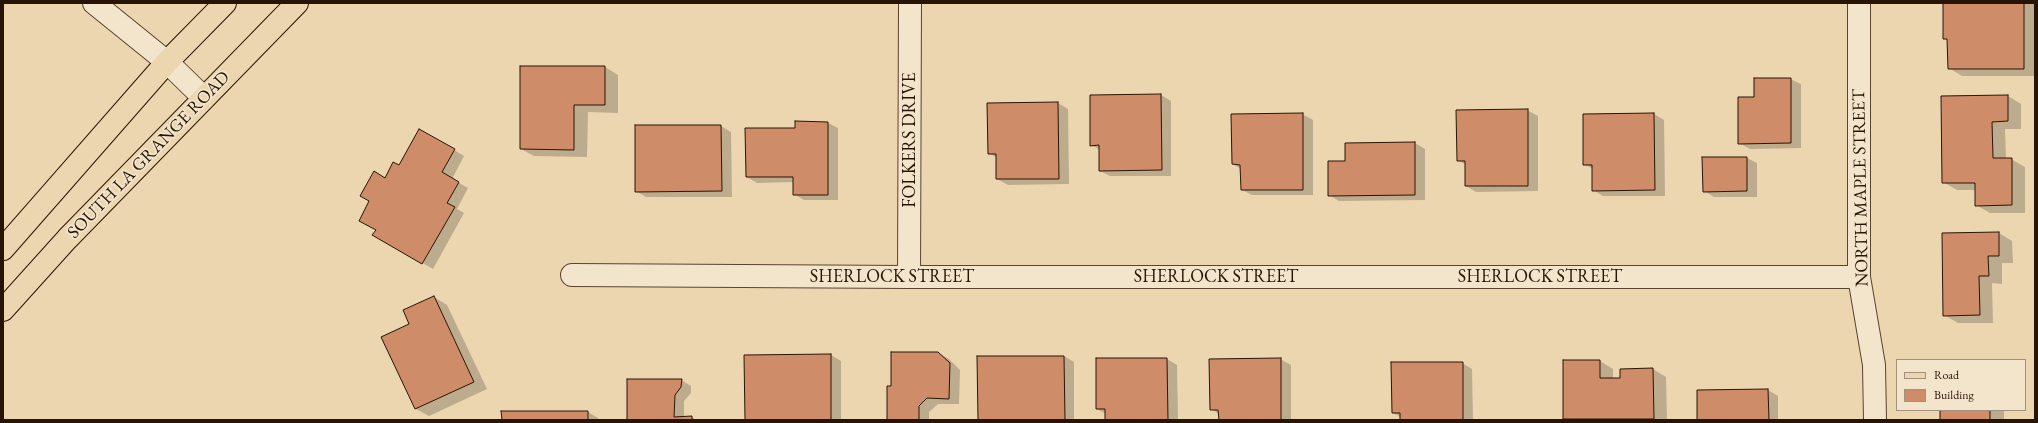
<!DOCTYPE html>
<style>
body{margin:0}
#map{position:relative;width:2038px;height:423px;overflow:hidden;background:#ecd6b0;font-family:"EB Garamond",serif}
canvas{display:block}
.frame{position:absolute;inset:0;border:4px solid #281404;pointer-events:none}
.legend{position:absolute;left:1896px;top:359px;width:130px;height:52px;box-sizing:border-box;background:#f3e4cc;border:1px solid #a2917c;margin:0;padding:5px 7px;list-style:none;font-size:12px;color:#281404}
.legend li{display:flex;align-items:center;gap:8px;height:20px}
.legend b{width:20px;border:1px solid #a2917c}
</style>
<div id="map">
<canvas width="2038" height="423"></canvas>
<div class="frame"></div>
<ul class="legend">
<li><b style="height:5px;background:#ecd6b0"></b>Road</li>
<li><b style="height:11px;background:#ce8c68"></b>Building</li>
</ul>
</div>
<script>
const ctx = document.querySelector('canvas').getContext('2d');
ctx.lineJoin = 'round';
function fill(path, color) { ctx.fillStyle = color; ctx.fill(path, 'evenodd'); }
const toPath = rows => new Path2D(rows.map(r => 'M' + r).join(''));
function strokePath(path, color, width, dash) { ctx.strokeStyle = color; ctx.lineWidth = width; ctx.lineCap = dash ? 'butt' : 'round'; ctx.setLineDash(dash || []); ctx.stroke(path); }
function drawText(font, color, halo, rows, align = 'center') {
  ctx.font = font + ' "EB Garamond",serif'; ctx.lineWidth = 3.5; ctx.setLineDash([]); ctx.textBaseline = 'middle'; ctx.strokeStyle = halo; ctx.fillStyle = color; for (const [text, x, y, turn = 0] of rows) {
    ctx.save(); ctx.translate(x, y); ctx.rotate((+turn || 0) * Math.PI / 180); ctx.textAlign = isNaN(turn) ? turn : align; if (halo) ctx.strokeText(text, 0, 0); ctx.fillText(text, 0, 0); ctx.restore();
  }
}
const shadow = toPath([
 [1944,3,2035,3,2035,76,1962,76,1949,68,1948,41,1944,38],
 [605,67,618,75,618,113,588,112,587,157,534,156,521,149],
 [1790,79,1801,84,1801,148,1750,149,1739,143,1755,98],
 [1161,95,1171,101,1171,176,1110,176,1100,171,1100,150,1091,145],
 [2008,96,2021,104,2021,129,2005,129,2006,159,2011,159,2025,167,2025,213,1990,213,1976,205,1976,190,1957,190,1943,182],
 [1058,103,1068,109,1069,184,1008,185,997,179,997,158,989,153,988,104],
 [1527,110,1538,116,1538,191,1476,192,1466,186,1466,165,1458,160],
 [1302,114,1313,120,1313,195,1252,195,1242,190,1241,169,1233,164],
 [1654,114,1664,120,1665,196,1603,196,1593,190,1593,169,1584,164],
 [828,123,838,128,838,200,804,200,794,194,794,182,757,183,747,177,796,129],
 [636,126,721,126,731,132,732,197,646,197,636,191],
 [420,130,464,156,452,179,468,188,457,209,464,213,433,269,374,235,377,230,385,179,400,166],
 [1415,143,1425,149,1425,200,1339,201,1329,195,1346,162],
 [1747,158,1757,163,1757,197,1714,197,1704,191],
 [1999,233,2012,241,2013,263,2002,263,2002,284,1992,283,1993,323,1958,323,1944,315],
 [434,297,447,305,487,389,429,416,416,409,411,324],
 [938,353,949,359,960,370,959,404,938,404,929,412,929,420,888,420,892,387],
 [831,355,841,361,841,420,746,420,745,356],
 [1064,356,1074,362,1074,420,979,420,978,357],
 [1167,359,1177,365,1178,420,1106,420,1106,414,1097,409],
 [1280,359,1291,365,1291,420,1220,420,1219,414,1211,409],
 [1600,361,1613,369,1613,379,1621,379,1653,369,1666,377,1667,420,1564,419],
 [1462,363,1472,369,1473,420,1401,420,1401,417,1393,413],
 [681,380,691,386,691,393,684,401,684,418,692,417,696,420,628,420],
 [1768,390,1778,396,1778,420,1698,420],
 [1941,410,2004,410,2004,420,1941,420],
 [502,412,588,412,598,418,598,420,503,420]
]);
const building = toPath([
 [1943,3,2024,3,2024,69,1948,69,1947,39,1943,39,1943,3],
 [520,66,605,66,605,105,574,105,574,150,520,149,520,66],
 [1754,78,1791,78,1791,143,1738,144,1738,97,1754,97,1754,78],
 [1161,94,1162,170,1099,171,1099,145,1090,146,1090,95,1161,94],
 [2008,95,2008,121,1992,122,1993,158,2012,158,2012,205,1975,206,1975,183,1942,183,1941,96,2008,95],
 [1058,102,1059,179,996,179,996,154,988,154,987,103,1058,102],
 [1528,109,1528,186,1465,186,1465,161,1457,161,1456,110,1528,109],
 [1303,113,1303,190,1241,190,1240,165,1232,164,1231,114,1303,113],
 [1654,113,1655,190,1592,191,1592,165,1583,165,1583,114,1654,113],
 [795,121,828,122,828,195,793,195,793,177,746,177,745,128,795,128,795,121],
 [635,125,721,125,722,191,635,192,635,125],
 [419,129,455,149,442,172,459,182,447,203,455,207,422,264,372,235,376,230,359,221,369,201,360,196,374,171,385,178,393,162,399,165,419,129],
 [1415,142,1415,195,1328,196,1328,161,1345,161,1345,143,1415,142],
 [1702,157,1747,157,1747,191,1703,192,1702,157],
 [1999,232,1999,256,1988,256,1989,276,1979,276,1980,315,1943,316,1942,233,1999,232],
 [434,296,474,382,415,409,381,337,409,324,403,310,434,296],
 [891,352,938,352,950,363,949,399,927,398,919,406,919,420,887,420,887,386,891,386,891,352],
 [831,354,831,420,745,420,744,355,831,354],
 [977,356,1064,356,1065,420,978,420,977,356],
 [1096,358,1167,358,1168,420,1105,420,1105,409,1096,409,1096,358],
 [1281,358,1281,420,1219,420,1218,410,1210,410,1209,359,1281,358],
 [1563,360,1600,360,1600,378,1620,378,1620,369,1653,368,1654,419,1563,419,1563,360],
 [1391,362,1463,362,1463,420,1400,420,1400,413,1392,413,1391,362],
 [627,379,682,379,681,387,675,395,674,417,692,416,692,420,627,420,627,379],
 [1768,389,1769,420,1697,420,1697,390,1768,389],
 [1940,410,1990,410,1990,420,1940,420,1940,410],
 [501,411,588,411,588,420,502,420,501,411]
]);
const street = toPath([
 [94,3,167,62,204,98],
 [1859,3,1859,277,1874,365,1875,420],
 [572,275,909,277,1859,277],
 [909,277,910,3]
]);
const primary = toPath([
 [3,249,167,62,225,3],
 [3,310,67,239,297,3]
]);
const streetNames = [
 ["FOLKERS DRIVE",910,140,-90],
 ["SOUTH LA GRANGE ROAD",149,155,-46],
 ["NORTH MAPLE STREET",1861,188,-91],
 ["SHERLOCK STREET",892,277],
 ["SHERLOCK STREET",1216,277],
 ["SHERLOCK STREET",1540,277]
];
fill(shadow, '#0003');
fill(building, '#ce8c68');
strokePath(building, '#281404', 1);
strokePath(street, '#59442f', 24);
strokePath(primary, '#281404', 24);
strokePath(street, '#f3e4cc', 22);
strokePath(primary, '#ecd6b0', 22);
drawText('18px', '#281404', '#f3e4cc', streetNames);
</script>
